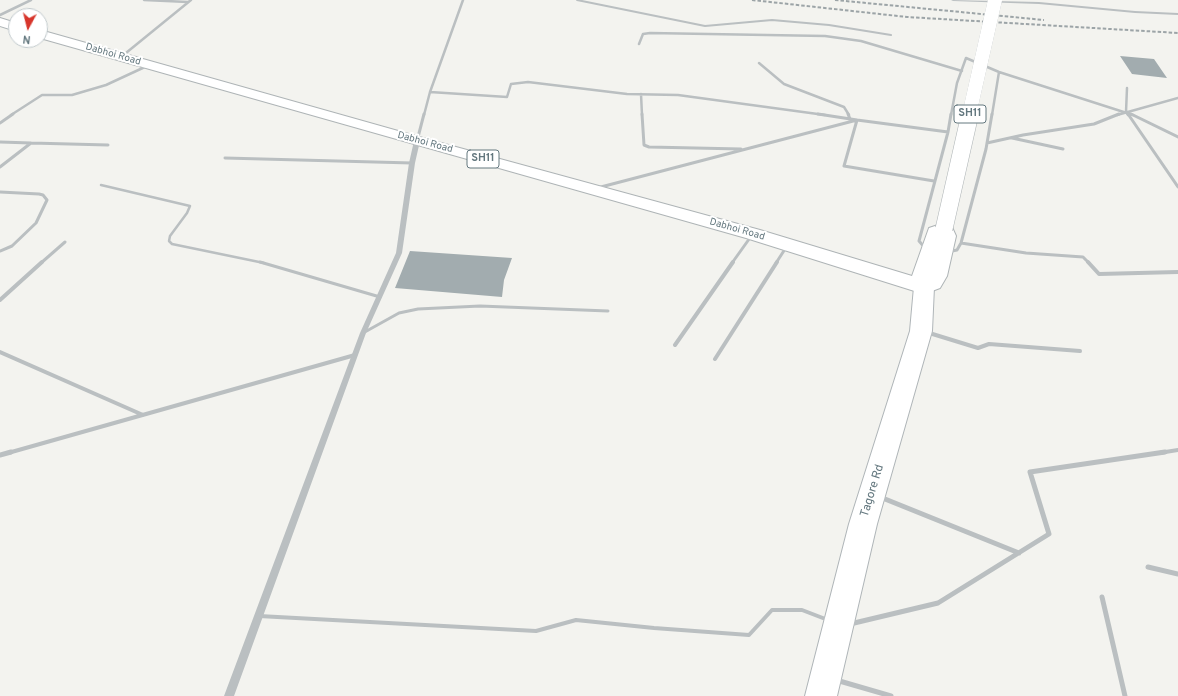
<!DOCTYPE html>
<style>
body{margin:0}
#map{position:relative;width:1178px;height:696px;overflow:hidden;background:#f3f3ef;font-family:Overpass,sans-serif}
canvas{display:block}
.north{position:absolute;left:8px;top:8px;width:40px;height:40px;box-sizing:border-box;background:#fff;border:1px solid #c1c9cc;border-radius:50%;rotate:187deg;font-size:11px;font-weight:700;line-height:16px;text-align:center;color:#64787f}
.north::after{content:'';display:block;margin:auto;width:14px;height:18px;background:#d7352b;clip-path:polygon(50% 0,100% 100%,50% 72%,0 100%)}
</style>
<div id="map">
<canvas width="1178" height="696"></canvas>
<div class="north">N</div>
</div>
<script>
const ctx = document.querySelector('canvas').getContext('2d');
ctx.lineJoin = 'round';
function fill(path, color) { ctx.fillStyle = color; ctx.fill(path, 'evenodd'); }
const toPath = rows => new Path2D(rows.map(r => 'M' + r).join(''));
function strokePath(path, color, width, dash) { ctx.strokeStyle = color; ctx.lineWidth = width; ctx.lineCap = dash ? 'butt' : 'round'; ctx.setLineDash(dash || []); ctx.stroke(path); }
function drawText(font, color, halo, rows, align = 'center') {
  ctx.font = font + ' Overpass,sans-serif'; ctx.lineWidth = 4; ctx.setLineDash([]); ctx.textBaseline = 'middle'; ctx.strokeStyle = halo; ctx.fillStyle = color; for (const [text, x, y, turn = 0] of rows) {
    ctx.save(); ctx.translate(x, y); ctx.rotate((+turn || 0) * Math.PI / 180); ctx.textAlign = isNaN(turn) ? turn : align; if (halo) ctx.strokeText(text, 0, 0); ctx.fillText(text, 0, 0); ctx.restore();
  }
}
const building = toPath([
 [1120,56,1154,59,1167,78,1132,74],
 [410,251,512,258,504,280,502,297,395,288]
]);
const serviceFar3 = toPath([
 [577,0,705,26,772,20,829,25,891,35]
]);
const serviceFar2 = toPath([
 [101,185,190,206,187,213,170,236,169,241,172,244,264,263]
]);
const serviceFar1 = toPath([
 [260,262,380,297],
 [363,333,399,313,418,309,480,306,608,311]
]);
const service = toPath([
 [259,616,536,631,576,620,654,628,749,635,772,610,802,610,828,620]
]);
const minorFar3 = toPath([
 [144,0,188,2],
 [0,15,31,0],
 [639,44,643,34,650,33,825,36,861,41,962,71],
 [121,57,191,0],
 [759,63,784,84,844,107,849,115],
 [1127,88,1126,112,1128,115],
 [430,92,507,97,511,84,528,82,627,94,678,95,825,115],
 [641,94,642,115],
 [11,115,42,95,72,95,106,85,147,66],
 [424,115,430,92,463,0],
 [951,115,957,83,966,58,999,72,1133,115],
 [992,115,999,72],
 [1117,115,1178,98]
]);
const minorFar2 = toPath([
 [642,114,644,145,649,147,741,149],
 [818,114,857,120,844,166,934,181],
 [848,114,850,119],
 [1128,114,1178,187],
 [1131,114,1178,137],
 [0,123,13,114],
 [1012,138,1063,149],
 [417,141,424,114],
 [0,142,31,143,0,167],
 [31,143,108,145],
 [987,143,1023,135,1094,124,1119,114],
 [225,158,412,163],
 [597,188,857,120,948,132],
 [0,192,39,194,43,195,47,200,36,223,12,246,0,251],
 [961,243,1026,253,1083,257,1089,263],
 [926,249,919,241,948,132,951,114],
 [947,252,957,250,961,243,986,149,992,114],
 [41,263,65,242],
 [732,263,752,235],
 [776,263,787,246]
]);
const minorFar1 = toPath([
 [1088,262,1099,274,1178,272],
 [0,300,42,262],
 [926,332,978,348,989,344,1080,351],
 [675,345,733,262],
 [0,352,143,415],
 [715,359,777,262],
 [8,453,355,355],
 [1159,453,1178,450]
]);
const minor = toPath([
 [0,455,11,452],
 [880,497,1019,553],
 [1148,567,1178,574],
 [1102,597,1125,696],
 [850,624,938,603,1049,534,1030,472,1165,452],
 [836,680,891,696]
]);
const tertiary = toPath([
 [951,0,1039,2,1135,11,1178,13,1178,15,1135,13,1039,4,953,1,951,0],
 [417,139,420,141,415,163,402,253,366,333,234,696,224,696,360,333,396,253,409,163,414,141,417,139]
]);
const secondary = toPath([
 [924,280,931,282,934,287,932,331,877,524,837,696,805,696,849,524,910,331,914,287,917,282,924,280]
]);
const primary = toPath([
 [0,18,16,23,16,31,0,26,0,18],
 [40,30,423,138,760,230,912,276,929,228,944,223,951,225,956,236,947,276,940,288,924,294,746,238,40,38,40,30]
]);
const rail = toPath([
 [752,0,907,17,1178,33],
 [835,0,1044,20]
]);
const primaryBridgeFar1 = toPath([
 [969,115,995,0]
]);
const primaryBridge = toPath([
 [944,229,970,114]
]);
const farStreetnames = [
 ["Dabhoi Road",113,55,16],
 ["Dabhoi Road",425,143,15],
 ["Dabhoi Road",737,230,16]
];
const shields = [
 [970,114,32],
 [483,159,32]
];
const shieldNames = [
 ["SH11",970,114],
 ["SH11",483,159]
];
const streetNames = [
 ["Tagore Rd",873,491,-73]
];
fill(building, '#a2acaf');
strokePath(secondary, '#afb5b8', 2);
strokePath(primary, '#aeb4b6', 2);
strokePath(serviceFar3, '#babfc1', 2);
strokePath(serviceFar2, '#babfc1', 2.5);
strokePath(serviceFar1, '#babfc1', 3);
strokePath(service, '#babfc1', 4);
strokePath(minorFar3, '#babfc1', 2.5);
strokePath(minorFar2, '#babfc1', 3);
strokePath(minorFar1, '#babfc1', 4);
strokePath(minor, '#babfc1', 5);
fill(tertiary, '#babfc1');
fill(secondary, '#fff');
fill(primary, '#fff');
strokePath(rail, '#9ca4a7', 2, [3.5, 2]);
strokePath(primaryBridgeFar1, '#aeb4b6', 14, []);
strokePath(primaryBridge, '#aeb4b6', 18, []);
strokePath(primaryBridgeFar1, '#fff', 14);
strokePath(primaryBridge, '#fff', 17);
drawText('10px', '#64787f', '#fff', farStreetnames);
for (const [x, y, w] of shields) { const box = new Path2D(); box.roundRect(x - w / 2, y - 9, w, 18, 3); ctx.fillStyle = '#fff'; ctx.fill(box); strokePath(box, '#64787f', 1); }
drawText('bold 11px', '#64787f', null, shieldNames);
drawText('12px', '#64787f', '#fff', streetNames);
</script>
